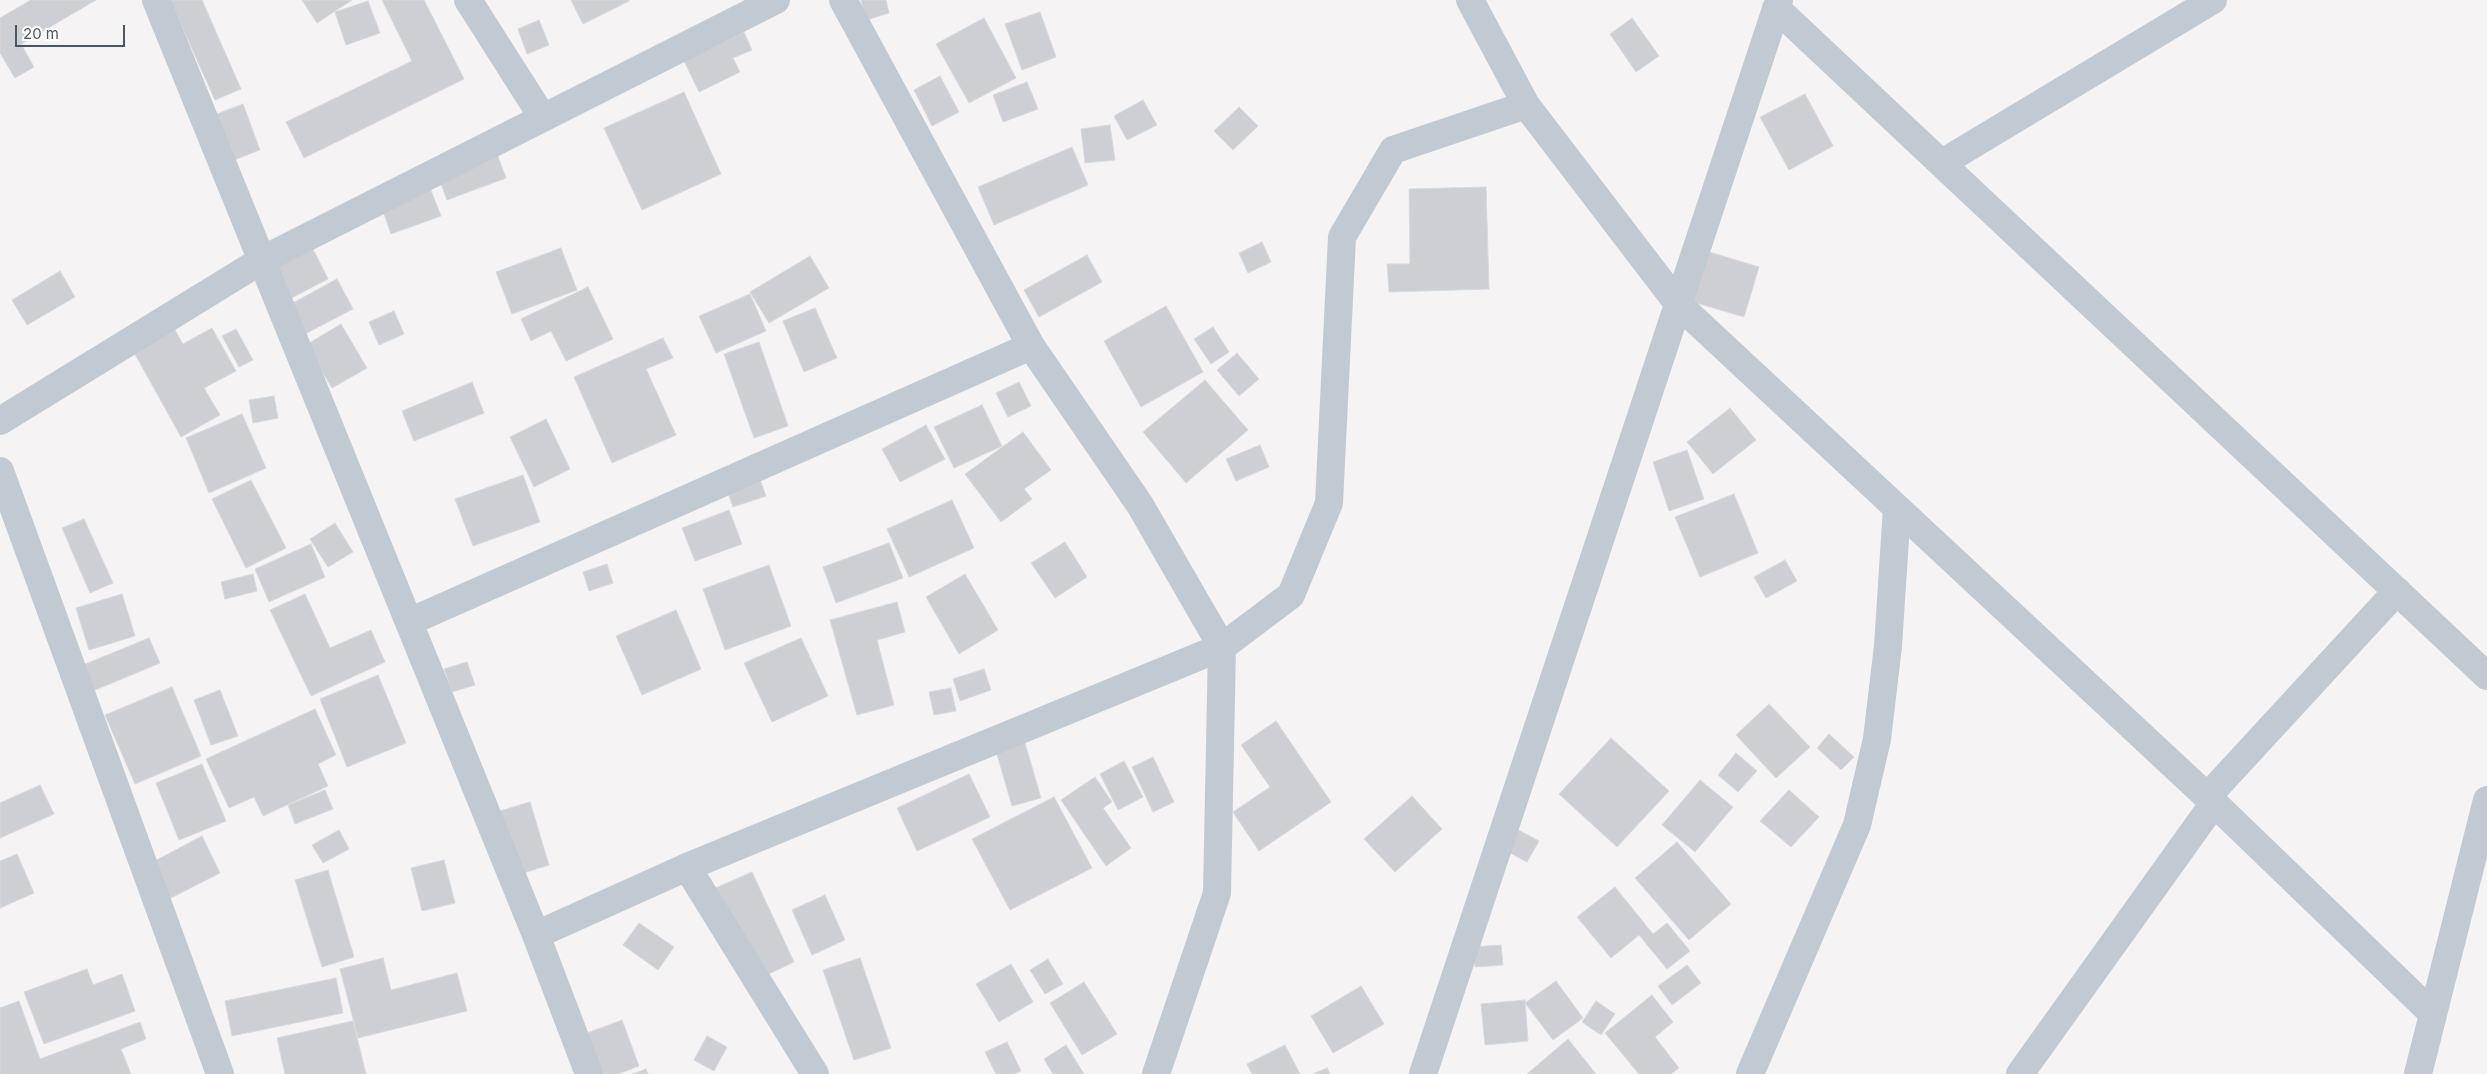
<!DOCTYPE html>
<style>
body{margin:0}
#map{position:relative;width:2487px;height:1074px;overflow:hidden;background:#f5f3f3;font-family:Inter,sans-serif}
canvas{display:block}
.scale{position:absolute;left:15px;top:25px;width:110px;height:22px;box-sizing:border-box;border:2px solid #4a5661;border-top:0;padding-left:6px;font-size:15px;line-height:18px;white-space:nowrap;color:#4a5661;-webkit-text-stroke:4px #fff;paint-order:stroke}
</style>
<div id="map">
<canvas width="2487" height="1074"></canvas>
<div class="scale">20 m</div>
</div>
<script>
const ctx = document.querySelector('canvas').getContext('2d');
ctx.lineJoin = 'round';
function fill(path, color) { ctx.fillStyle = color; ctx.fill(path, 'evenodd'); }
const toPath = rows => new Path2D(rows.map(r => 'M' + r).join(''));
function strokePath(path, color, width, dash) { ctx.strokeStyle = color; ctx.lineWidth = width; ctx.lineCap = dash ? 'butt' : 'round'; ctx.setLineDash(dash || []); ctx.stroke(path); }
const building = toPath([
 [31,0,96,0,21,44,34,67,15,78,0,53,0,18,31,0],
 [170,0,202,0,241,89,215,100,170,0],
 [302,0,352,0,317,23,302,0],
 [382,0,424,0,464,79,304,158,286,122,412,61,382,0],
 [571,0,629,0,629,1,583,24,571,0],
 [861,0,886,0,889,13,866,20,861,0],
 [368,1,380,33,346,45,335,12,368,1],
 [1040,12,1056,57,1022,70,1005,24,1040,12],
 [984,18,1016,78,969,103,936,44,984,18],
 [1632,18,1659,56,1636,72,1610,34,1632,18],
 [539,20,549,45,527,54,518,29,539,20],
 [744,32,752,50,733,58,740,72,699,92,684,61,744,32],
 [940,76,959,112,932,126,914,90,940,76],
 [1027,82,1038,109,1003,122,993,95,1027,82],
 [684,92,721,174,642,210,604,128,684,92],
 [1805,94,1833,146,1789,170,1760,117,1805,94],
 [1143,100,1157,125,1127,140,1114,116,1143,100],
 [243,104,260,150,234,160,217,114,243,104],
 [1239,107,1258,126,1233,150,1214,131,1239,107],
 [1110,125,1115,160,1085,163,1081,129,1110,125],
 [493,143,506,178,447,200,434,165,493,143],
 [1072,147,1088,185,994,225,978,187,1072,147],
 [1486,187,1489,289,1389,292,1387,264,1410,264,1409,189,1486,187],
 [430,188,441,216,391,234,381,205,430,188],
 [307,237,328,279,282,303,260,262,307,237],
 [1262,242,1271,262,1248,273,1239,253,1262,242],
 [561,248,577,290,512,314,496,272,561,248],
 [1706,251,1759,267,1744,317,1690,301,1706,251],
 [1087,255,1102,282,1039,317,1024,290,1087,255],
 [810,256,829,288,769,323,750,292,810,256],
 [60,271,75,297,27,325,12,300,60,271],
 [337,279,353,309,305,334,289,305,337,279],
 [588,287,613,339,566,361,551,331,531,341,521,319,588,287],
 [750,294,766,331,716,353,699,316,750,294],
 [1166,306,1203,372,1141,407,1104,341,1166,306],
 [815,308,837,358,804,372,783,321,815,308],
 [394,311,404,334,379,345,369,322,394,311],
 [167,316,183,344,212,328,236,371,204,388,220,415,181,437,126,338,167,316],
 [341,324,367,368,332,388,306,345,341,324],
 [1213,327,1229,352,1211,364,1194,339,1213,327],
 [236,329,253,360,239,367,222,336,236,329],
 [663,338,673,358,646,369,676,435,612,463,574,377,663,338],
 [759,342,788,426,754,438,724,354,759,342],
 [1237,353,1259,379,1239,396,1217,370,1237,353],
 [1205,380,1248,430,1186,483,1143,432,1205,380],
 [472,382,484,413,414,441,402,411,472,382],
 [1019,382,1031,406,1008,417,996,393,1019,382],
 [274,396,278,418,253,423,249,400,274,396],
 [982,405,1002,446,954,468,934,427,982,405],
 [1730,408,1756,440,1713,474,1687,442,1730,408],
 [242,414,266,468,209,493,186,438,242,414],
 [546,419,570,469,534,487,510,437,546,419],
 [926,425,945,459,900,482,882,449,926,425],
 [1023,432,1051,470,1024,489,1032,499,1001,522,965,474,1023,432],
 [1260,445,1269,467,1236,481,1226,459,1260,445],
 [1687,450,1704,499,1669,511,1653,462,1687,450],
 [758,474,766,496,733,507,725,485,758,474],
 [523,475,540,522,473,546,455,499,523,475],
 [251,480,286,548,246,568,212,499,251,480],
 [1734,494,1758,553,1700,577,1675,517,1734,494],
 [952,500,974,548,909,577,887,529,952,500],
 [729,510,742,544,695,561,682,528,729,510],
 [84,519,113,583,90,593,62,528,84,519],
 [335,523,353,552,328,567,310,539,335,523],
 [1065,542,1087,577,1055,598,1031,563,1065,542],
 [889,543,903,578,836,603,823,567,889,543],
 [311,544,325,577,269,602,255,569,311,544],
 [1785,560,1797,581,1766,598,1754,577,1785,560],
 [607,564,613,583,589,591,583,572,607,564],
 [769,565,791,626,725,650,703,589,769,565],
 [253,574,257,591,225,599,221,582,253,574],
 [965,574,998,630,959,654,926,597,965,574],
 [122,594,135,636,89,650,76,608,122,594],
 [305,594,330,648,371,630,385,662,311,696,270,610,305,594],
 [897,602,905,632,877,640,894,705,857,715,830,620,897,602],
 [676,610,701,669,642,695,616,636,676,610],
 [149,638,160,663,93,691,83,665,149,638],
 [801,638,828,696,772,722,744,663,801,638],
 [467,662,475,685,452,692,444,669,467,662],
 [984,669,991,690,960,701,953,679,984,669],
 [378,675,406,743,347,767,320,699,378,675],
 [172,687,201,756,135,784,105,715,172,687],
 [951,688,956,711,934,715,929,692,951,688],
 [220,690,238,736,211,745,194,700,220,690],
 [1769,704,1810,747,1776,778,1736,735,1769,704],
 [315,709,336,755,318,764,328,786,263,816,254,797,229,808,206,759,315,709],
 [1276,721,1331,802,1259,851,1233,812,1270,787,1241,745,1276,721],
 [1829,734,1854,757,1841,770,1817,748,1829,734],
 [1611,738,1669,791,1617,847,1559,794,1611,738],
 [1025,743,1041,798,1012,806,996,751,1025,743],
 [1736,753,1757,771,1738,792,1718,775,1736,753],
 [1153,757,1174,802,1153,812,1132,767,1153,757],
 [1124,761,1143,797,1118,810,1100,774,1124,761],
 [202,764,226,821,179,840,156,783,202,764],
 [969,774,990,817,917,851,897,808,969,774],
 [1095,777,1112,802,1103,808,1131,848,1106,866,1061,800,1095,777],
 [1700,780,1733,807,1695,852,1662,825,1700,780],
 [40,785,54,814,0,838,0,803,40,785],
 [325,790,333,809,295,824,288,805,325,790],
 [1789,790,1819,817,1791,847,1760,821,1789,790],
 [1412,796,1442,829,1395,872,1364,839,1412,796],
 [1054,797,1092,868,1010,910,972,839,1054,797],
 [530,802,549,865,520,874,500,811,530,802],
 [1509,825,1539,841,1527,862,1497,846,1509,825],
 [339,830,349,849,323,863,312,845,339,830],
 [202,836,220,873,169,899,151,863,202,836],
 [1677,842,1731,904,1689,940,1635,878,1677,842],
 [17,854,34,893,0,908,0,861,17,854],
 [444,860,455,903,422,911,411,868,444,860],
 [328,870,354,957,322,967,295,880,328,870],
 [752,872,794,962,754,981,711,890,752,872],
 [1615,887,1653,934,1667,923,1690,951,1667,969,1639,935,1611,958,1577,917,1615,887],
 [825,895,845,940,812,955,792,910,825,895],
 [639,923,674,947,658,970,623,945,639,923],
 [1501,945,1503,965,1475,967,1474,947,1501,945],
 [383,958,391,990,457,973,467,1011,358,1038,340,969,383,958],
 [860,958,891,1048,854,1060,823,970,860,958],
 [1048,959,1063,984,1045,994,1030,970,1048,959],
 [1011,964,1033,1002,999,1022,976,984,1011,964],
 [1687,965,1701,983,1672,1005,1658,986,1687,965],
 [87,969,93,985,122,974,135,1011,44,1044,24,992,87,969],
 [336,978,343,1013,232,1036,225,1001,336,978],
 [1556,981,1583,1018,1553,1040,1525,1003,1556,981],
 [1084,982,1117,1034,1082,1055,1050,1003,1084,982],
 [1361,986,1384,1024,1333,1053,1311,1016,1361,986],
 [1652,995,1673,1022,1655,1037,1679,1068,1671,1074,1639,1074,1605,1033,1652,995],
 [1525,1000,1528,1041,1485,1045,1481,1004,1525,1000],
 [19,1001,40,1059,140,1022,146,1039,121,1049,131,1074,0,1074,0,1008,19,1001],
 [1596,1001,1615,1014,1601,1035,1582,1022,1596,1001],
 [622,1020,639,1066,618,1074,597,1074,582,1035,622,1020],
 [353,1021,366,1074,285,1074,277,1038,353,1021],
 [707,1036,727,1047,714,1071,694,1060,707,1036],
 [1568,1039,1596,1074,1527,1074,1568,1039],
 [1007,1042,1021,1071,1014,1074,996,1074,985,1052,1007,1042],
 [1066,1045,1084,1074,1053,1074,1044,1059,1066,1045],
 [1285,1045,1300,1074,1252,1074,1247,1064,1285,1045],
 [1327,1068,1330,1074,1313,1074,1327,1068],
 [646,1069,648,1074,632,1074,646,1069]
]);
const minor = toPath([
 [156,0,536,935,589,1074],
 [468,0,543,118],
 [843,0,1031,346,1140,505,1222,647,1217,893,1156,1074],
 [1470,0,1526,105,1679,305,2214,803,2433,1014],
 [1776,8,2487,676],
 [1942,163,2213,0],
 [0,421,262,260,776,0],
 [0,471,220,1074],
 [409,622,1031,346],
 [2207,797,2397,591],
 [687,867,815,1074],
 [536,935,687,867,1222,647,1291,595,1329,503,1342,237,1393,150,1526,105],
 [1423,1074,1779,0],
 [1750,1074,1857,825,1877,739,1888,646,1897,508],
 [2020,1074,2214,803],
 [2418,1074,2487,800]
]);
fill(building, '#cdcfd5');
strokePath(building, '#d7d9de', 1);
strokePath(minor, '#c1cad2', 28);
</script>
